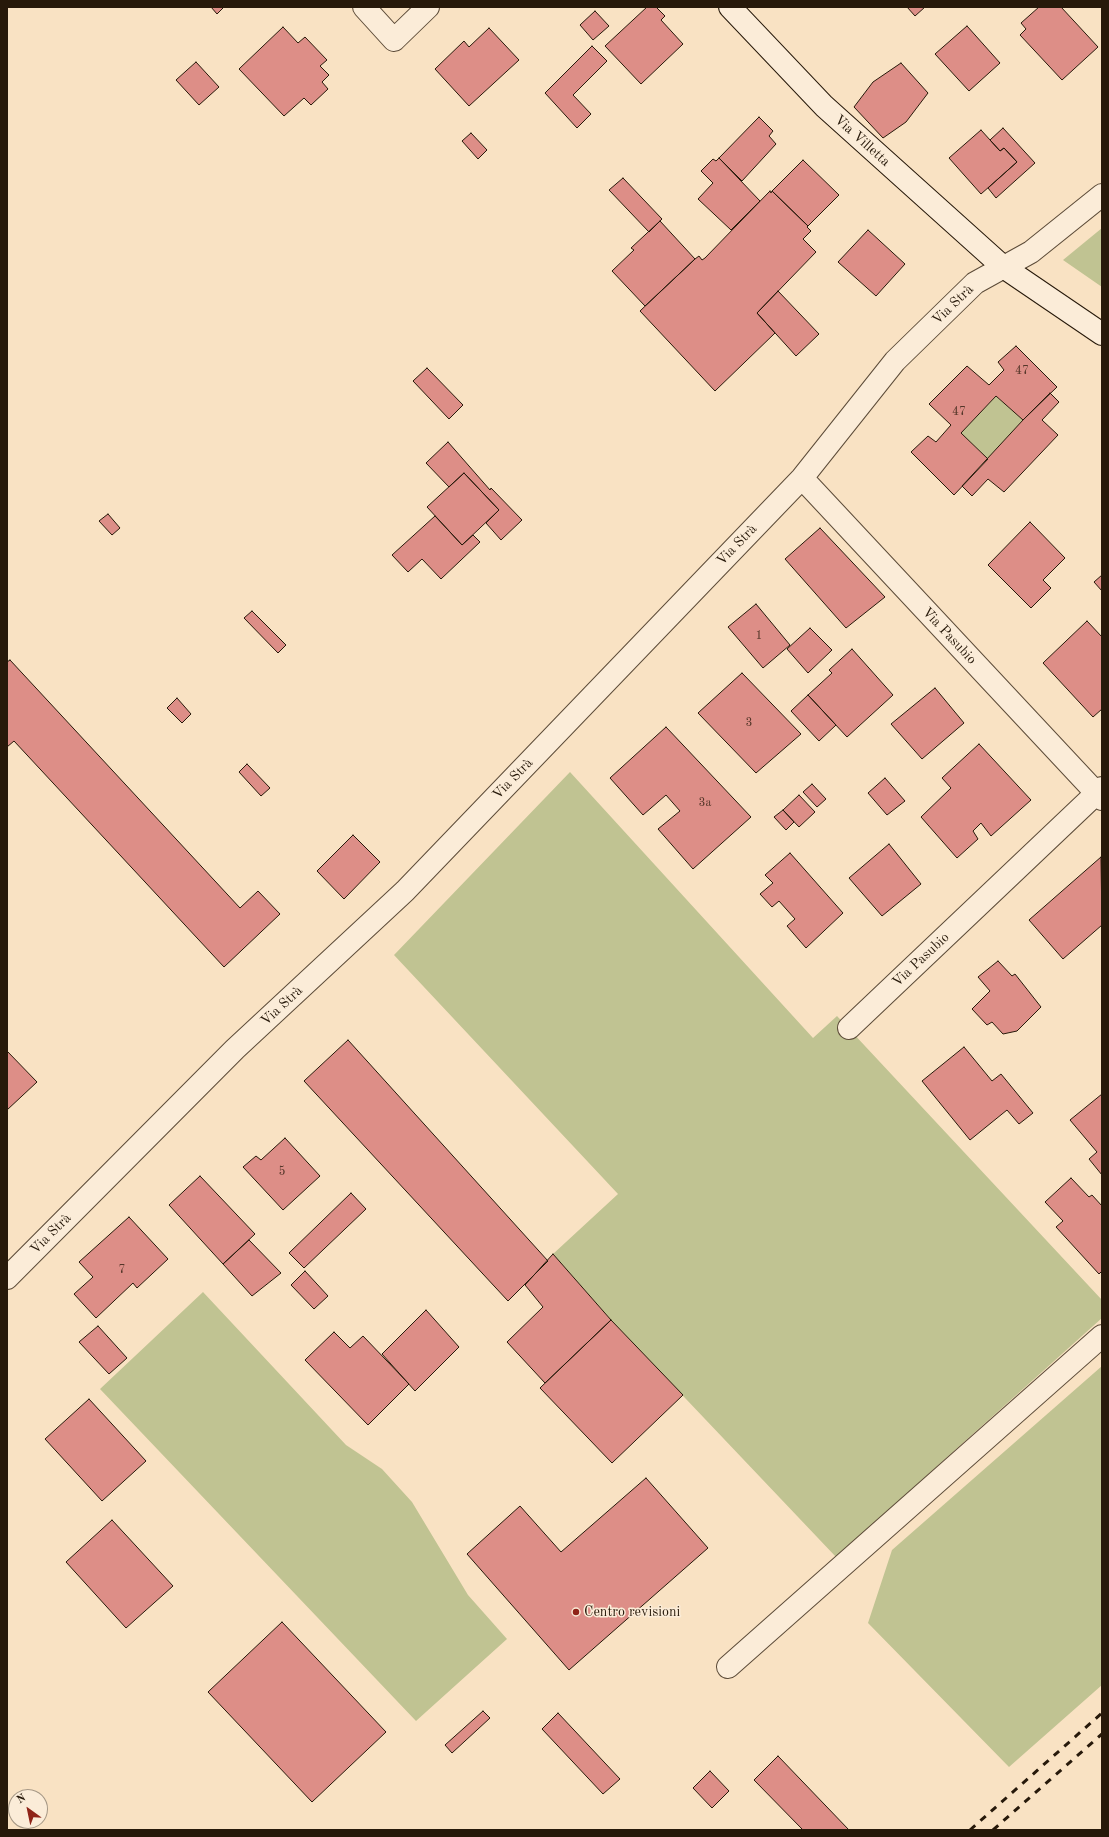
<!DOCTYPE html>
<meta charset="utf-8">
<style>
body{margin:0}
#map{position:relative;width:1109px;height:1837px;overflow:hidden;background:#f9e2c3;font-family:"Old Standard TT",serif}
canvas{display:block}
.frame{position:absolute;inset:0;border:8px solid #27190a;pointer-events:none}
.north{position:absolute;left:8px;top:1789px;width:40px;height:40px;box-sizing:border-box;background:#fbecd8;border:1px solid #a69886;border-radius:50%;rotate:327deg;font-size:11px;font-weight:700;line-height:16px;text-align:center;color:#27190a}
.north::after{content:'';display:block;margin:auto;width:14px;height:18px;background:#8f2418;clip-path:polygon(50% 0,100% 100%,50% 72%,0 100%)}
</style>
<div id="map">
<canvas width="1109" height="1837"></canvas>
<div class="frame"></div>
<div class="north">N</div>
</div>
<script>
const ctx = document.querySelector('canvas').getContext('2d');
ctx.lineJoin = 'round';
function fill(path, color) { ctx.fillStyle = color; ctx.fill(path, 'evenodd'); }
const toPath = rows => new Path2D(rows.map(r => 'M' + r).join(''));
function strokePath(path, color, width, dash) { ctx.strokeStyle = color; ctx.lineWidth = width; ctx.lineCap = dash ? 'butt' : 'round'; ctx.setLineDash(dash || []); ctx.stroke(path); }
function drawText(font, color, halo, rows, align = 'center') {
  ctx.font = font + ' "Old Standard TT",serif'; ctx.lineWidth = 3; ctx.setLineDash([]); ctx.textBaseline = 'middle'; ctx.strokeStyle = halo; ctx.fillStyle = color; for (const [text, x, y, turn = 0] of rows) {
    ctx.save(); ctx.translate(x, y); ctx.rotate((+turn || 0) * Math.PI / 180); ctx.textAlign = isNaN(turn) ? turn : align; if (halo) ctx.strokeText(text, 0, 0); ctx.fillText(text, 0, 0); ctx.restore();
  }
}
const green = toPath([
 [1102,228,1102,287,1063,260],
 [996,396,1023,420,988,459,961,433],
 [570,772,813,1038,837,1016,1102,1300,1102,1318,836,1557,611,1320,553,1254,618,1194,394,955],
 [203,1292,346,1445,382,1469,412,1502,468,1595,507,1639,416,1721,100,1389],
 [1102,1366,1102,1685,1009,1767,868,1623,892,1550]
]);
const building = toPath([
 [211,7,224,7,217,14,211,7],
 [647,7,656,7,665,16,661,20,683,44,641,84,605,46,647,7],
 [907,7,925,7,915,16,907,7],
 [1039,7,1061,7,1098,47,1062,80,1020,35,1026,29,1021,23,1039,7],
 [595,11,609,26,593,40,580,25,595,11],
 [967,26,1000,63,969,91,935,54,967,26],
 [283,27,298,43,305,37,327,60,320,66,329,75,322,82,328,89,311,105,304,98,284,116,239,69,283,27],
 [489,28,519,60,469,106,435,69,464,41,469,47,489,28],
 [592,46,607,61,573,95,591,114,577,128,545,93,592,46],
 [196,62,219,87,199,105,176,80,196,62],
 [901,63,928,93,906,122,883,138,854,107,873,82,901,63],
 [759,117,773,131,769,136,776,144,742,181,719,158,759,117],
 [1003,128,1035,163,996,198,988,188,1017,162,1004,148,1000,151,990,140,1003,128],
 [981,130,1000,151,1004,148,1017,162,981,194,949,158,981,130],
 [471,133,487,150,478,159,462,141,471,133],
 [719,158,760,201,731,230,698,199,713,183,701,171,713,159,716,161,719,158],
 [803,160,839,195,808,226,772,191,803,160],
 [623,178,662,219,649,232,609,190,623,178],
 [770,191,771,193,772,191,808,226,807,227,811,231,803,239,816,252,757,313,775,333,715,391,640,311,695,259,699,256,702,260,705,258,770,191],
 [660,221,695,259,645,306,612,271,634,250,631,248,660,221],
 [868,230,905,264,876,296,838,262,868,230],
 [778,291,819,334,796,356,757,313,778,291],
 [1016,346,1057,387,1023,420,996,396,961,433,988,459,954,495,911,452,928,436,936,442,951,425,929,404,967,366,989,385,1004,370,998,362,1016,346],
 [427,368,463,405,449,419,413,381,427,368],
 [1050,393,1059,402,1042,420,1058,435,1004,492,988,479,972,496,962,486,1023,420,1050,393],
 [448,442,490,490,491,488,522,520,501,540,486,523,499,510,464,473,449,487,426,463,448,442],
 [464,473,499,510,462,545,427,507,464,473],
 [108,514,120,528,112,535,99,521,108,514],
 [435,516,462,545,473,535,480,542,441,579,422,559,408,572,392,555,435,516],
 [1030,522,1065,558,1043,580,1051,588,1031,608,988,565,1030,522],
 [820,528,885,597,846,628,785,559,820,528],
 [1102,575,1102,591,1094,582,1102,575],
 [756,604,790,645,763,668,728,627,756,604],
 [252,611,286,645,278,653,244,618,252,611],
 [1087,621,1102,637,1102,709,1093,717,1043,663,1087,621],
 [810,628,832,650,808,673,787,649,810,628],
 [852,649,893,695,847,737,808,695,832,673,829,670,852,649],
 [10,660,240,908,258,891,280,914,224,967,14,741,7,747,7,662,10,660],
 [742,673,801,734,756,773,698,713,742,673],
 [935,688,964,723,922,759,891,724,935,688],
 [808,695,836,725,819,741,791,711,808,695],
 [177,698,191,714,182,723,167,708,177,698],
 [666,727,751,817,693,869,658,829,680,811,666,795,643,815,610,778,666,727],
 [979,744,1031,800,991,836,981,823,973,831,978,839,957,858,921,817,951,788,942,778,979,744],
 [247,764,270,788,261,796,239,772,247,764],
 [885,778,905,801,887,815,868,793,885,778],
 [812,784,826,799,817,807,803,792,812,784],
 [799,795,815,812,799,827,783,810,799,795],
 [783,810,794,822,786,830,774,817,783,810],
 [353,835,380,862,344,899,317,871,353,835],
 [889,844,921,884,882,916,849,878,889,844],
 [790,853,843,913,806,948,787,926,795,919,779,901,772,907,760,894,773,883,765,875,790,853],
 [1101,857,1102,925,1063,959,1029,920,1101,857],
 [998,961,1012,976,1015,974,1041,1007,1017,1031,1003,1034,992,1022,987,1025,972,1009,990,991,978,977,998,961],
 [348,1040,548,1261,508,1301,304,1081,348,1040],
 [964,1047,992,1081,1001,1074,1033,1113,1019,1124,1007,1110,970,1140,922,1081,964,1047],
 [7,1051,37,1082,7,1110,7,1051],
 [1102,1094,1102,1175,1089,1159,1097,1152,1070,1120,1102,1094],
 [285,1138,320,1176,283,1210,243,1167,256,1156,261,1160,285,1138],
 [200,1176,255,1234,223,1264,169,1205,200,1176],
 [1071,1178,1089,1197,1092,1195,1102,1206,1102,1271,1099,1274,1056,1227,1063,1221,1045,1202,1071,1178],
 [351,1193,366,1209,304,1268,289,1253,351,1193],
 [129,1217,168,1259,137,1288,133,1283,96,1318,74,1294,93,1277,79,1262,129,1217],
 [249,1240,281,1273,252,1296,223,1264,249,1240],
 [553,1254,611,1320,545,1383,507,1342,543,1307,525,1285,553,1254],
 [305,1271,328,1296,314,1309,291,1285,305,1271],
 [426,1310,459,1347,415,1391,382,1354,426,1310],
 [611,1320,683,1395,612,1463,540,1388,611,1320],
 [98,1326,127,1358,109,1374,79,1342,98,1326],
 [334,1332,350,1348,363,1336,409,1384,368,1425,305,1360,334,1332],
 [89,1399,146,1461,102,1501,45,1439,89,1399],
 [646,1478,708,1548,569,1670,467,1554,520,1506,561,1552,646,1478],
 [112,1520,173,1586,126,1628,66,1562,112,1520],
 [282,1622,386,1732,312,1802,208,1692,282,1622],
 [483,1711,490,1718,452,1753,445,1745,483,1711],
 [558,1713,620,1779,603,1794,542,1729,558,1713],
 [778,1756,849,1830,803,1830,754,1780,778,1756],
 [710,1771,729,1791,712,1808,693,1788,710,1771]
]);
const street = toPath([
 [364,7,394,40,428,7],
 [802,478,1102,799],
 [849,1028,1102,788],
 [7,1278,235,1049,405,891,802,478,895,361,975,283,1031,252,1102,195],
 [728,1667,1102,1336]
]);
const secondary = toPath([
 [730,7,824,106,1002,266,1102,334]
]);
const rail = toPath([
 [970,1830,1102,1713],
 [993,1830,1102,1734]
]);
const markers = [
 [576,1612,4,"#8f2418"]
];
const numberNames = [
 ["47",1022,371],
 ["47",959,412],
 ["1",759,636],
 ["3",749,723],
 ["3a",705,803],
 ["5",282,1172],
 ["7",122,1270]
];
const streetNames = [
 ["Via Villetta",862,141,42],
 ["Via Strà",953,305,-44],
 ["Via Strà",737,545,-46],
 ["Via Pasubio",949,636,47],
 ["Via Strà",513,779,-46],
 ["Via Pasubio",921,960,-43],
 ["Via Strà",282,1006,-43],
 ["Via Strà",51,1234,-45]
];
const poiNames = [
 ["Centro revisioni",584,1612]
];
fill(green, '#c0c392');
fill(building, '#dd8e87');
strokePath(building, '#27190a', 1);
strokePath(street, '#5c4b38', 24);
strokePath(secondary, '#27190a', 24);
strokePath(street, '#fbecd8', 22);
strokePath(secondary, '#fbecd8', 22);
strokePath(rail, '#27190a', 3, [7, 7]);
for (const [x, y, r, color] of markers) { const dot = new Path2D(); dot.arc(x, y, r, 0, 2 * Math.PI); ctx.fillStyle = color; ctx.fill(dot); strokePath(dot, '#fbecd8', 1.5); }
drawText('12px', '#543629', null, numberNames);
drawText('14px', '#27190a', '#fbecd8', streetNames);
drawText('14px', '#27190a', '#fbecd8', poiNames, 'left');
</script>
